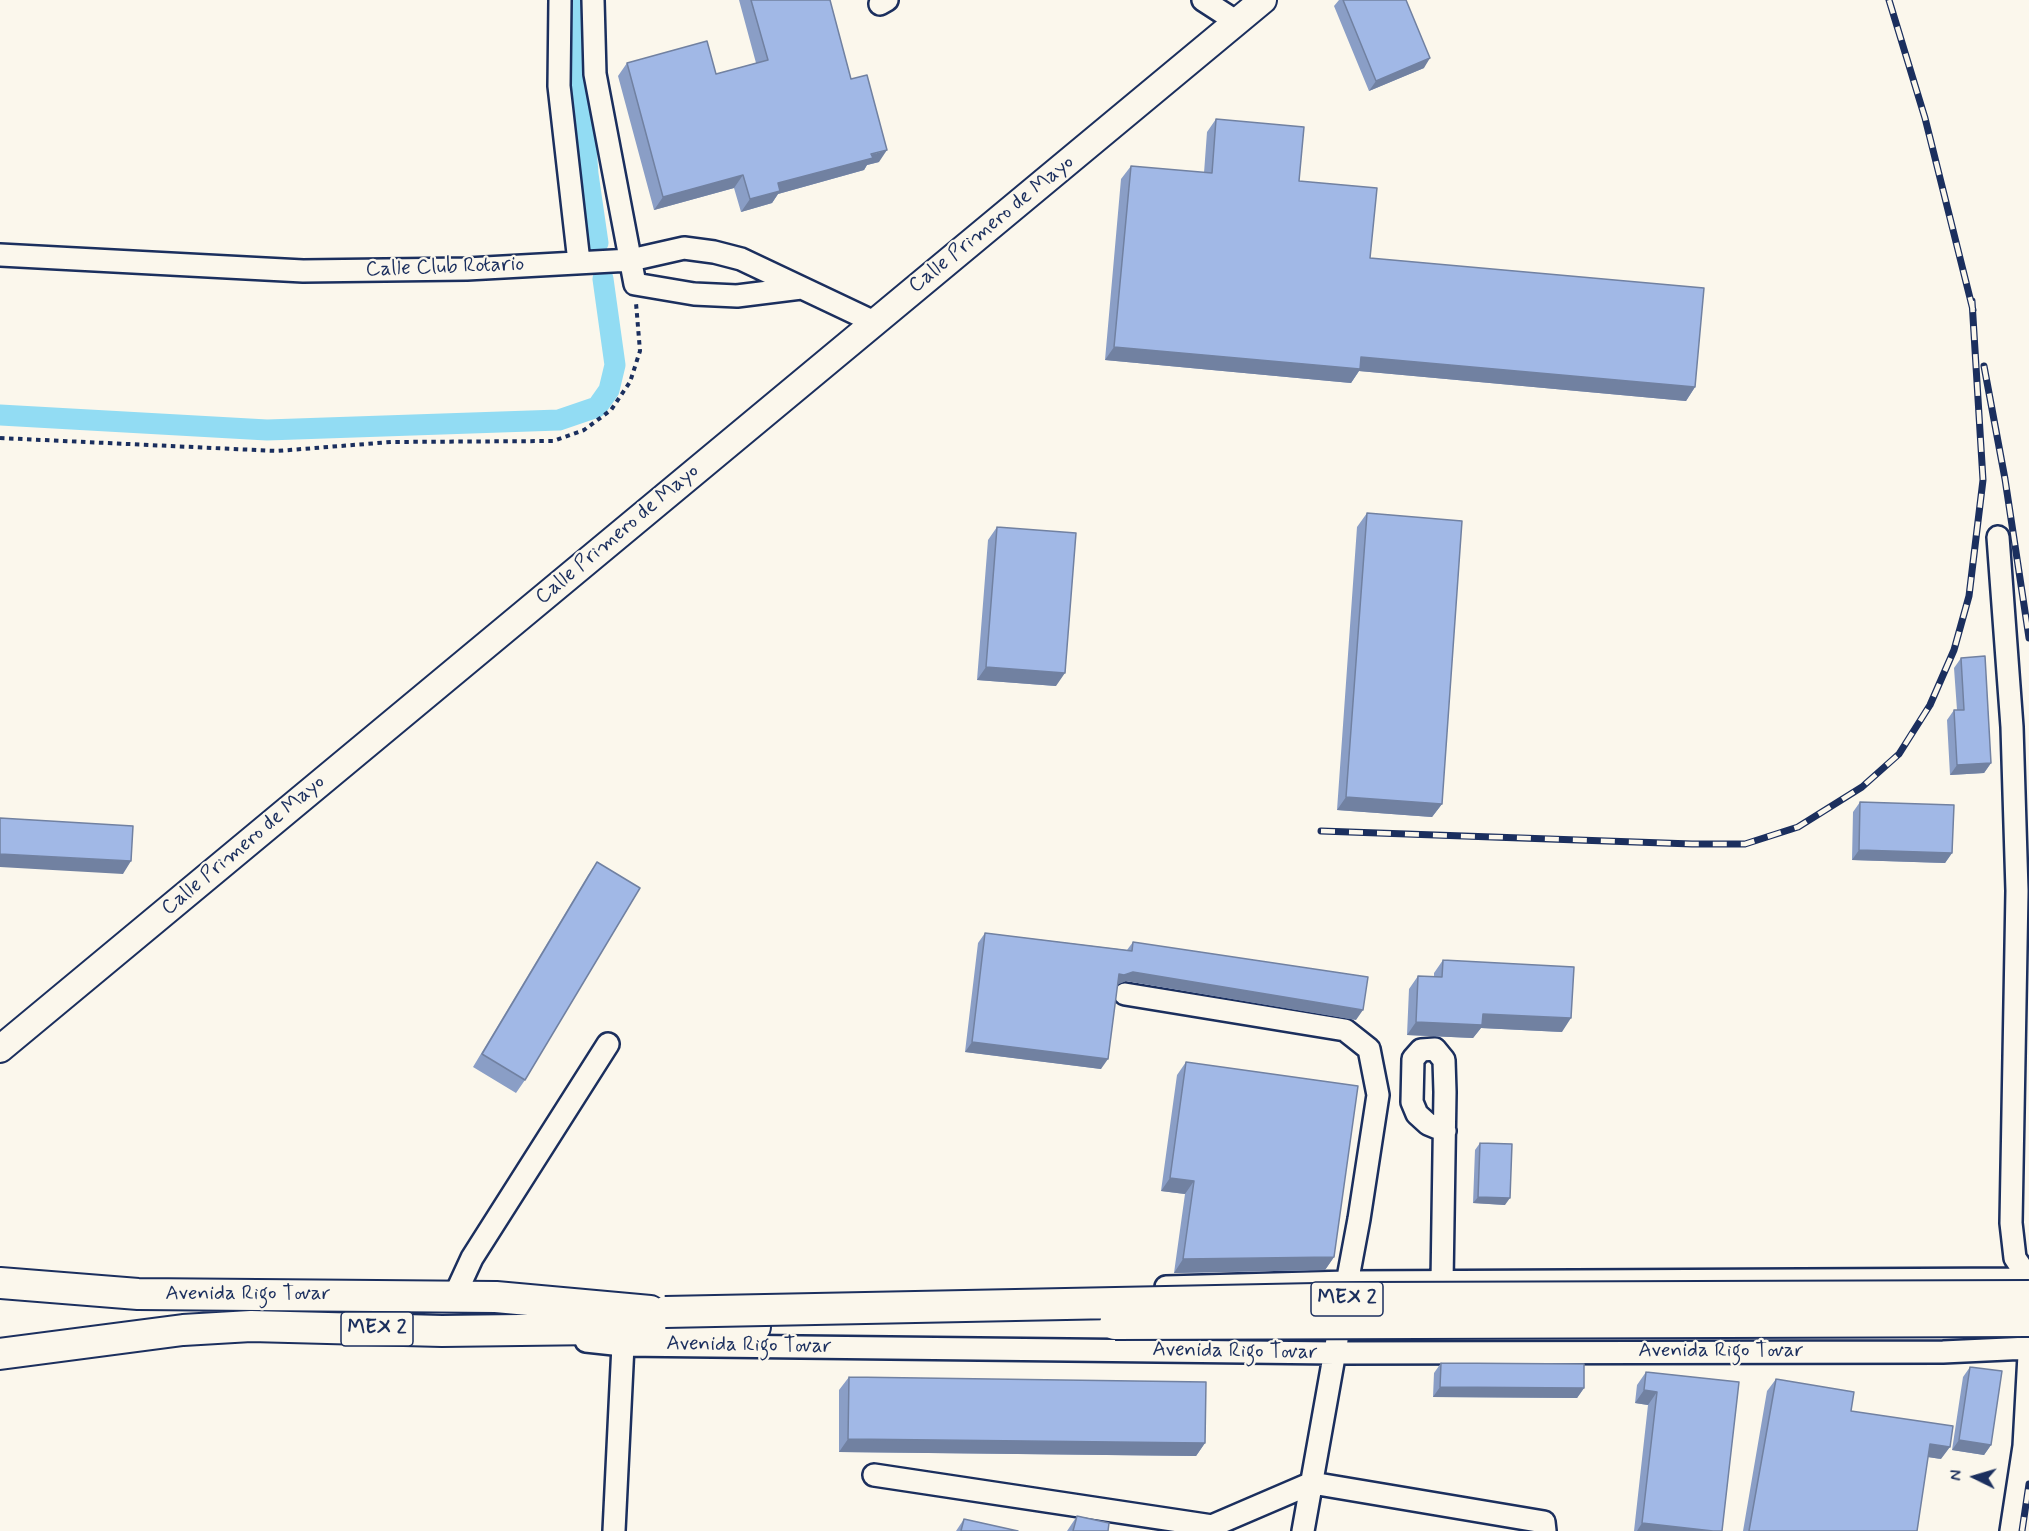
<!DOCTYPE html>
<style>
body{margin:0}
#map{position:relative;width:2029px;height:1531px;overflow:hidden;background:#fbf7ec;font-family:Mynerve,sans-serif}
canvas{display:block}
.north{position:absolute;left:1945px;top:1447px;width:60px;height:60px;-webkit-text-stroke:4px #fbf7ec;paint-order:stroke;rotate:275deg;font-size:16px;font-weight:700;line-height:24px;text-align:center;color:#1b2f5e}
.north::after{content:'';display:block;margin:auto;width:21px;height:27px;background:#1b2f5e;clip-path:polygon(50% 0,100% 100%,50% 72%,0 100%)}
</style>
<div id="map">
<canvas width="2029" height="1531"></canvas>
<div class="north">N</div>
</div>
<script>
const ctx = document.querySelector('canvas').getContext('2d');
ctx.lineJoin = 'round';
const toPath = rows => new Path2D(rows.map(r => 'M' + r).join(''));
function strokePath(path, color, width, dash) { ctx.strokeStyle = color; ctx.lineWidth = width; ctx.lineCap = dash ? 'butt' : 'round'; ctx.setLineDash(dash || []); ctx.stroke(path); }
function fill(path, color) { ctx.fillStyle = color; ctx.fill(path, 'evenodd'); }
function drawText(font, color, halo, rows, align = 'center') {
  ctx.font = font + ' Mynerve,sans-serif'; ctx.lineWidth = 4.5; ctx.setLineDash([]); ctx.textBaseline = 'middle'; ctx.strokeStyle = halo; ctx.fillStyle = color; for (const [text, x, y, turn = 0] of rows) {
    ctx.save(); ctx.translate(x, y); ctx.rotate((+turn || 0) * Math.PI / 180); ctx.textAlign = isNaN(turn) ? turn : align; if (halo) ctx.strokeText(text, 0, 0); ctx.fillText(text, 0, 0); ctx.restore();
  }
}
const canal = toPath([
 [578,0,577,22,588,174,598,243],
 [0,415,267,430,559,420,597,407,609,390,615,365,603,279]
]);
const path = toPath([
 [0,438,277,451,391,442,553,441,584,430,611,410,630,382,640,351,636,303]
]);
const minor = toPath([
 [560,0,559,86,579,262],
 [593,0,595,74,635,284,694,294,737,296,801,288],
 [1203,0,1237,22],
 [880,4,887,0],
 [0,255,303,271,467,269,631,260,684,248,714,252,741,259,874,322],
 [1998,537,2012,727,2017,891,2011,1223,2015,1258,2029,1279],
 [1125,994,1345,1030,1369,1049,1378,1095,1359,1219,1345,1294],
 [1442,1282,1445,1092,1444,1060,1435,1049,1421,1050,1413,1059,1412,1102,1417,1114,1428,1124,1445,1131],
 [1166,1287,1347,1282,2029,1279],
 [454,1297,472,1258,608,1044],
 [586,1341,623,1345,1335,1353,1943,1352,2029,1348],
 [874,1475,1212,1526,1312,1483,1544,1522,1545,1531],
 [614,1531,623,1345],
 [1303,1531,1337,1340],
 [2011,1531,2024,1446,2029,1355]
]);
const major = toPath([
 [0,1049,1263,0]
]);
const highway = toPath([
 [0,1283,138,1294,496,1297,650,1311],
 [0,1354,183,1330,251,1326,442,1331,755,1327]
]);
const rail = toPath([
 [1889,0,1925,118,1973,310],
 [1984,366,2005,479,2029,638],
 [1321,831,1692,844,1745,844,1798,827,1862,787,1899,754,1930,705,1954,650,1969,596,1983,480,1972,301],
 [2022,1531,2029,1484]
]);
const highwayBridge = toPath([
 [665,1312,1366,1298,2029,1296],
 [1115,1324,2029,1321]
]);
const wall = toPath([
 [739,0,830,0,851,79,879,162,867,165,864,170,778,194,772,203,741,212,734,188,654,210,618,76,627,63,716,74,756,63],
 [1339,0,1406,0,1424,68,1369,91,1334,6],
 [1216,119,1299,181,1370,258,1695,387,1686,401,1359,371,1351,383,1105,360,1121,179,1131,166,1204,173,1207,132],
 [1367,513,1442,804,1432,817,1337,810,1357,527],
 [997,527,1056,686,977,680,988,540],
 [1961,658,1991,763,1984,773,1950,775,1947,720,1954,710,1957,710,1954,668],
 [1860,802,1952,853,1945,863,1852,860,1853,812],
 [597,862,525,1080,516,1093,473,1067,588,875],
 [985,933,1127,950,1133,942,1356,1020,1126,981,1117,984,1101,1069,965,1052,978,943],
 [1443,960,1562,1032,1481,1028,1473,1038,1407,1035,1409,989,1418,976,1434,977,1434,973],
 [1186,1062,1334,1257,1325,1270,1174,1273,1185,1194,1161,1191,1177,1075],
 [1480,1143,1505,1205,1473,1203,1475,1150],
 [1441,1363,1584,1388,1577,1398,1433,1397,1434,1373],
 [1970,1367,1991,1445,1984,1455,1952,1450,1963,1377],
 [1646,1372,1739,1382,1722,1531,1634,1531,1648,1405,1635,1403,1637,1385],
 [849,1377,1205,1443,1196,1456,839,1452,839,1390],
 [1776,1379,1851,1411,1941,1459,1928,1457,1917,1531,1743,1531,1767,1391],
 [1077,1516,1108,1531,1067,1531],
 [964,1519,1018,1531,956,1531]
]);
const shadedWall = toPath([
 [1430,58,1424,68,1369,91,1376,81],
 [887,150,879,162,867,165,864,170,778,194,772,203,741,212,750,199,778,183],
 [743,175,734,188,654,210,663,197],
 [1114,347,1361,357,1695,387,1686,401,1359,371,1351,383,1105,360],
 [986,667,1065,673,1056,686,977,680],
 [1991,763,1984,773,1950,775,1957,765],
 [1346,797,1442,804,1432,817,1337,810],
 [1859,850,1952,853,1945,863,1852,860],
 [0,854,131,861,123,874,0,867],
 [1133,972,1363,1010,1356,1020,1126,981,1117,985,1119,974],
 [1483,1014,1571,1018,1562,1032,1481,1028,1473,1038,1407,1035,1416,1022],
 [972,1042,1108,1059,1101,1069,965,1052],
 [1170,1178,1194,1181,1185,1194,1161,1191],
 [1478,1197,1510,1198,1505,1205,1473,1203],
 [1334,1257,1325,1270,1174,1273,1183,1259],
 [1440,1387,1584,1388,1577,1398,1433,1397],
 [1644,1390,1657,1392,1648,1405,1635,1403],
 [848,1439,1205,1443,1196,1456,839,1452],
 [1959,1440,1991,1445,1984,1455,1952,1450],
 [1930,1444,1950,1447,1941,1459,1921,1456],
 [1642,1523,1713,1531,1637,1531]
]);
const building = toPath([
 [751,0,830,0,851,79,867,75,887,150,871,154,873,158,778,183,780,191,750,199,743,175,663,197,627,63,707,41,716,74,768,60,751,0],
 [1343,0,1406,0,1430,58,1376,81,1343,0],
 [1216,119,1304,127,1299,181,1377,188,1370,258,1704,288,1695,387,1361,357,1360,369,1114,347,1131,166,1212,173,1216,119],
 [1367,513,1462,521,1442,804,1346,797,1367,513],
 [997,527,1076,533,1065,673,986,667,997,527],
 [1985,656,1991,763,1957,765,1954,710,1964,710,1961,658,1985,656],
 [1860,802,1954,805,1952,853,1859,850,1860,802],
 [0,818,133,826,131,861,0,854,0,818],
 [597,862,640,888,525,1080,482,1054,597,862],
 [985,933,1132,951,1133,942,1368,977,1363,1010,1133,972,1124,975,1119,974,1108,1059,972,1042,985,933],
 [1443,960,1574,967,1571,1018,1483,1014,1482,1025,1416,1022,1418,976,1442,977,1443,960],
 [1186,1062,1358,1086,1334,1257,1183,1259,1194,1181,1170,1178,1186,1062],
 [1480,1143,1512,1144,1510,1198,1478,1197,1480,1143],
 [1441,1363,1584,1364,1584,1388,1440,1387,1441,1363],
 [1970,1367,2002,1371,1991,1445,1959,1440,1970,1367],
 [1646,1372,1739,1382,1722,1531,1713,1531,1642,1523,1657,1392,1644,1390,1646,1372],
 [849,1377,1206,1382,1205,1443,848,1439,849,1377],
 [1776,1379,1854,1392,1851,1411,1953,1426,1950,1447,1930,1444,1917,1531,1749,1531,1776,1379],
 [1077,1516,1109,1523,1108,1531,1073,1531,1077,1516],
 [964,1519,1018,1531,961,1531,964,1519]
]);
const shields = [
 [1347,1299,72],
 [377,1329,72]
];
const shieldNames = [
 ["MEX 2",1347,1299],
 ["MEX 2",377,1329]
];
const streetNames = [
 ["Calle Primero de Mayo",992,225,-39],
 ["Calle Club Rotario",445,268,-2],
 ["Calle Primero de Mayo",618,535,-40],
 ["Calle Primero de Mayo",244,846,-40],
 ["Avenida Rigo Tovar",248,1295],
 ["Avenida Rigo Tovar",749,1346,1],
 ["Avenida Rigo Tovar",1235,1352,1],
 ["Avenida Rigo Tovar",1721,1352]
];
strokePath(canal, '#92dcf3', 21);
strokePath(minor, '#1b2f5e', 26);
strokePath(major, '#1b2f5e', 30);
strokePath(highway, '#1b2f5e', 34);
strokePath(path, '#1b2f5e', 4, [4.5, 4.5]);
strokePath(minor, '#fbf7ec', 21);
strokePath(major, '#fbf7ec', 26);
strokePath(highway, '#fbf7ec', 30);
strokePath(rail, '#1b2f5e', 7);
strokePath(rail, '#fbf7ec', 4.5, [14]);
strokePath(highwayBridge, '#1b2f5e', 34, []);
strokePath(highwayBridge, '#fbf7ec', 30);
fill(wall, '#8a9ec6');
fill(shadedWall, '#7181a1');
fill(building, '#a1b8e6');
strokePath(building, '#7181a1', 1.5);
for (const [x, y, w] of shields) { const box = new Path2D(); box.roundRect(x - w / 2, y - 17, w, 34, 4.5); ctx.fillStyle = '#fbf7ec'; ctx.fill(box); strokePath(box, '#1b2f5e', 1.5); }
drawText('bold 20px', '#1b2f5e', null, shieldNames);
drawText('21px', '#1b2f5e', '#fbf7ec', streetNames);
</script>
